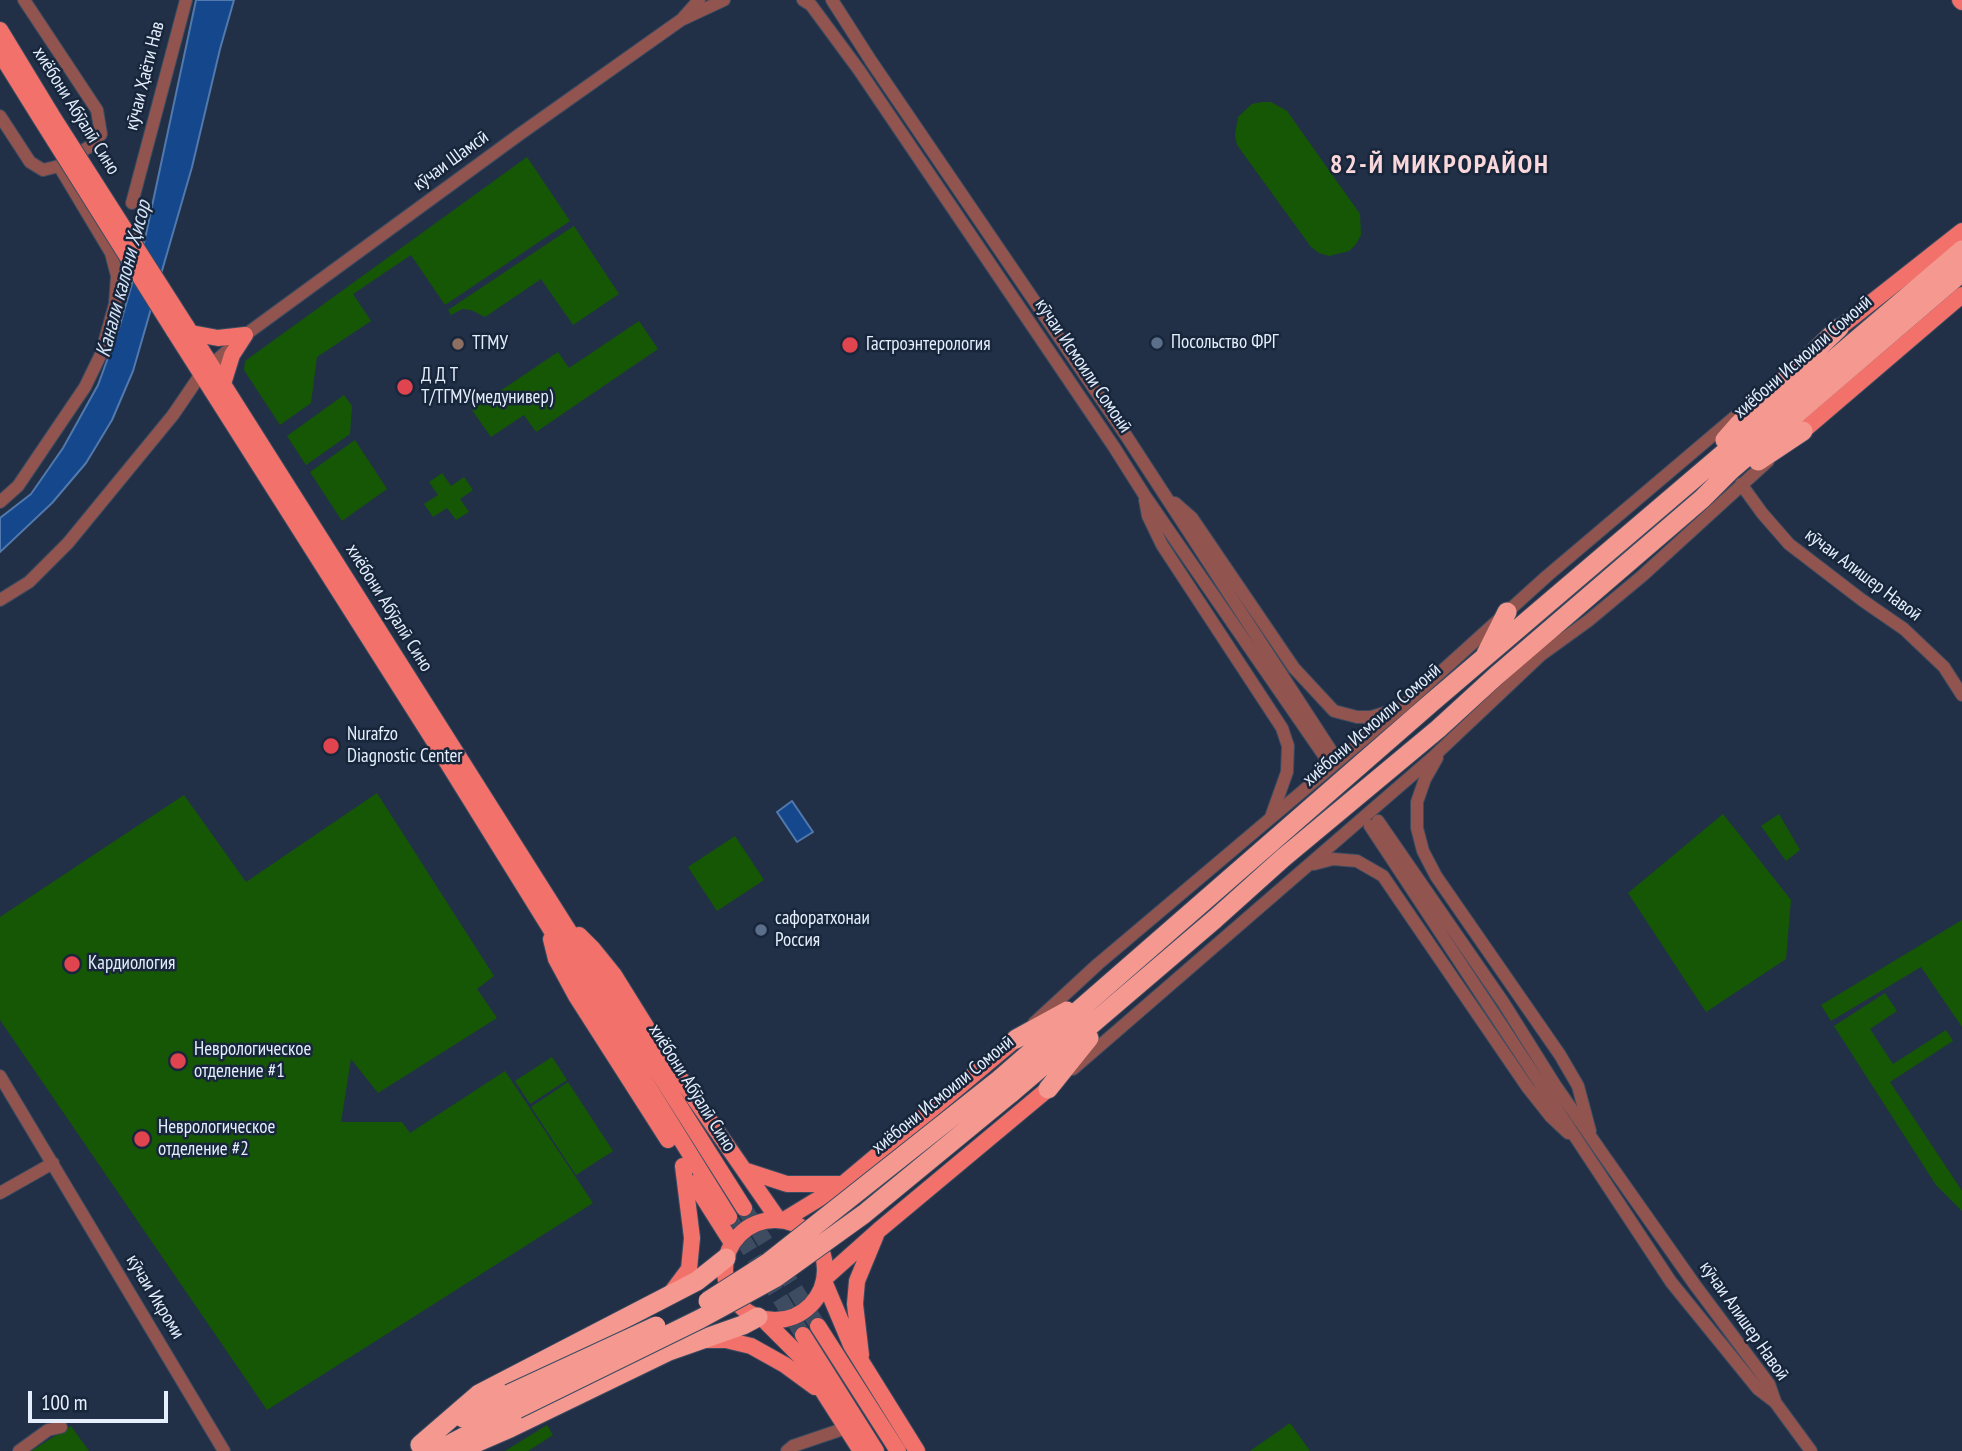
<!DOCTYPE html>
<meta charset="utf-8">
<style>
body{margin:0}
#map{position:relative;width:1962px;height:1451px;overflow:hidden;background:#213046;font-family:"PT Sans Narrow",sans-serif}
canvas{display:block}
.scale{position:absolute;left:28px;top:1391px;width:140px;height:32px;box-sizing:border-box;border:4px solid #e4eefd;border-top:0;padding-left:9px;font-size:21px;line-height:24px;white-space:nowrap;color:#e4eefd;-webkit-text-stroke:5px #18263b;paint-order:stroke}
</style>
<div id="map">
<canvas width="1962" height="1451"></canvas>
<div class="scale">100 m</div>
</div>
<script>
const ctx = document.querySelector('canvas').getContext('2d');
ctx.lineJoin = 'round';
function fill(path, color) { ctx.fillStyle = color; ctx.fill(path, 'evenodd'); }
const toPath = rows => new Path2D(rows.map(r => 'M' + r).join(''));
function strokePath(path, color, width, dash) { ctx.strokeStyle = color; ctx.lineWidth = width; ctx.lineCap = dash ? 'butt' : 'round'; ctx.setLineDash(dash || []); ctx.stroke(path); }
function drawText(font, color, halo, rows, align = 'center') {
  ctx.font = font + ' "PT Sans Narrow",sans-serif'; ctx.lineWidth = 5; ctx.setLineDash([]); ctx.textBaseline = 'middle'; ctx.strokeStyle = halo; ctx.fillStyle = color; for (const [text, x, y, turn = 0] of rows) {
    ctx.save(); ctx.translate(x, y); ctx.rotate((+turn || 0) * Math.PI / 180); ctx.textAlign = isNaN(turn) ? turn : align; if (halo) ctx.strokeText(text, 0, 0); ctx.fillText(text, 0, 0); ctx.restore();
  }
}
const green = toPath([
 [1262,102,1271,102,1287,111,1360,214,1361,235,1356,244,1349,251,1329,256,1319,253,1311,247,1237,145,1235,135,1238,117,1252,104],
 [527,157,570,221,445,305,411,255,353,294,371,321,317,357,311,403,280,425,244,370,245,361],
 [574,226,619,294,573,325,541,279,485,317,471,310,462,309,451,315,448,310],
 [639,321,658,349,536,432,524,415,491,437,472,410,558,352,569,368],
 [344,395,352,406,350,434,306,465,287,436],
 [355,440,387,489,342,521,310,472],
 [442,473,451,486,464,477,473,490,460,499,469,512,456,520,447,508,433,517,424,504,438,495,429,482],
 [377,793,494,976,477,989,497,1018,378,1093,351,1059,341,1122,402,1122,410,1133,505,1071,593,1203,267,1410,0,1020,0,917,184,795,246,882],
 [1723,814,1791,900,1786,959,1706,1012,1628,893],
 [1779,814,1800,850,1786,861,1761,826],
 [735,836,764,880,717,911,688,867],
 [1962,920,1962,1027,1921,967,1831,1021,1821,1005],
 [1885,993,1897,1011,1870,1029,1893,1064,1946,1030,1953,1041,1890,1082,1962,1191,1962,1211,1936,1185,1834,1026],
 [552,1057,567,1080,530,1104,515,1081],
 [568,1082,613,1151,576,1175,531,1107],
 [1290,1423,1310,1451,1250,1451],
 [547,1425,553,1435,528,1451,505,1451],
 [71,1426,89,1451,31,1451]
]);
const water = toPath([
 [196,0,234,0,220,49,192,167,133,371,112,420,86,463,52,503,0,552,0,518,31,494,63,448,98,385,120,325,145,239,196,0],
 [792,801,813,832,797,842,777,812,792,801]
]);
const majorTunnel = toPath([
 [744,1208,818,1326],
 [729,1217,803,1335]
]);
const minor = toPath([
 [803,0,811,5,859,70,1114,447,1145,496,1325,757],
 [832,0,871,61,1127,437,1332,752],
 [683,18,699,0],
 [0,116,30,162,43,170,59,166,95,143,101,134,97,110,24,0],
 [132,203,186,0],
 [1741,484,1762,513,1789,544,1862,600,1904,629,1944,667,1962,695],
 [1145,500,1148,516,1162,545,1282,728,1288,746,1287,772,1271,817],
 [0,502,18,486,85,387,101,354,115,304,117,276,111,253,59,166],
 [1175,503,1192,518,1294,668,1334,711,1357,717,1371,717,1394,710],
 [0,600,29,582,68,543,173,415,201,374,245,335,520,134,681,20,724,0],
 [1437,758,1425,779,1417,802,1417,828,1423,851,1436,876,1560,1055,1578,1086,1590,1131],
 [1378,821,1503,1002,1555,1085,1602,1153,1695,1285,1769,1384,1775,1401],
 [1370,826,1671,1282,1758,1389,1775,1402,1811,1451],
 [1314,864,1333,859,1357,861,1383,876,1528,1088,1551,1117,1568,1133],
 [1034,1023,1098,964,1401,708,1547,576,1738,414],
 [1073,1069,1432,758,1541,655,1588,621,1642,576,1768,461],
 [0,1076,224,1451],
 [0,1193,53,1163],
 [19,1451,48,1430,61,1427],
 [787,1451,793,1446,846,1428]
]);
const major = toPath([
 [1960,0,1962,2],
 [0,30,51,114],
 [0,53,41,119],
 [185,324,744,1208],
 [1839,328,1962,231],
 [174,331,434,741,729,1217],
 [191,333,218,338,245,335],
 [223,384,232,355,245,335],
 [1803,431,1962,295],
 [579,935,593,949,614,975,660,1049,778,1219],
 [551,939,556,959,576,996,668,1140],
 [744,1170,787,1184,841,1184],
 [694,1183,732,1243],
 '725 1270a50 50 0 1 1 100 0a50 50 0 1 1-100 0Z',
 [784,1220,843,1184,1016,1039],
 [824,1279,879,1230,1048,1089],
 [824,1281,851,1345,917,1451],
 [671,1293,689,1269,692,1238,683,1166],
 [763,1319,801,1357,861,1451],
 [818,1326,898,1451],
 [803,1335,876,1451],
 [707,1340,726,1340,751,1346,785,1365,815,1387],
 [861,1355,855,1304,857,1281,876,1235]
]);
const highway = toPath([
 [1725,440,1739,424,1839,328],
 [1758,461,1803,431],
 [1486,654,1507,612],
 [1016,1039,1067,1011],
 [1000,1079,1431,703,1962,250],
 [1048,1089,1089,1038],
 [1010,1094,1215,919,1283,858,1438,729,1496,676,1702,499,1731,470,1962,272],
 [463,1418,509,1394],
 [420,1445,479,1394,697,1281,726,1258],
 [437,1451,517,1409],
 [457,1451,510,1428,669,1351,743,1325,758,1317]
]);
const majorBridge = toPath([
 [51,114,185,324],
 [41,119,174,331]
]);
const highwayBridge = toPath([
 [708,1301,769,1262,1000,1079],
 [509,1394,656,1326],
 [517,1409,700,1319,775,1278,864,1214,1010,1094]
]);
const markers = [
 [1157,343,7,"#5c6f8a"],
 [458,344,7,"#8d6e63"],
 [850,345,9,"#e0444e"],
 [405,387,9,"#e0444e"],
 [331,746,9,"#e0444e"],
 [761,930,7,"#5c6f8a"],
 [72,964,9,"#e0444e"],
 [178,1061,9,"#e0444e"],
 [142,1139,9,"#e0444e"]
];
const streetNames = [
 ["кӯчаи Ҳаёти Нав",145,76,-76],
 ["хиёбони Абӯалӣ Сино",76,111,58],
 ["кӯчаи Шамсӣ",451,161,-36],
 ["хиёбони Исмоили Сомонӣ",1803,357,-41],
 ["кӯчаи Исмоили Сомонӣ",1083,366,56],
 ["кӯчаи Алишер Навоӣ",1863,575,37],
 ["хиёбони Абӯалӣ Сино",389,608,58],
 ["хиёбони Исмоили Сомонӣ",1372,725,-41],
 ["хиёбони Абӯалӣ Сино",692,1088,58],
 ["хиёбони Исмоили Сомонӣ",943,1095,-39],
 ["кӯчаи Икроми",155,1297,59],
 ["кӯчаи Алишер Навоӣ",1744,1321,55]
];
const poiNames = [
 ["Посольство ФРГ",1171,343],
 ["ТГМУ",472,344],
 ["Гастроэнтерология",866,345],
 ["Д Д Т",421,376],
 ["Т/ТГМУ(медунивер)",421,398],
 ["Nurafzo",347,735],
 ["Diagnostic Center",347,757],
 ["сафоратхонаи",775,919],
 ["Россия",775,941],
 ["Кардиология",88,964],
 ["Неврологическое",194,1050],
 ["отделение #1",194,1072],
 ["Неврологическое",158,1128],
 ["отделение #2",158,1150]
];
const waterNames = [
 ["Канали калони Ҳисор",124,279,-75]
];
const districtNames = [
 ["82-Й МИКРОРАЙОН",1440,166]
];
fill(green, '#165706');
fill(water, '#14478b');
strokePath(water, '#5279ad', 2);
strokePath(majorTunnel, '#3e4c61', 16, [16, 8]);
strokePath(minor, '#3c4b60', 14);
strokePath(major, '#3c4b60', 18);
strokePath(highway, '#3c4b60', 21);
strokePath(minor, '#92544f', 12);
strokePath(major, '#f2726b', 16);
strokePath(highway, '#f49890', 19);
strokePath(majorBridge, '#3c4b60', 18, []);
strokePath(highwayBridge, '#3c4b60', 21, []);
strokePath(majorBridge, '#f2726b', 16);
strokePath(highwayBridge, '#f49890', 19);
for (const [x, y, r, color] of markers) { const dot = new Path2D(); dot.arc(x, y, r, 0, 2 * Math.PI); ctx.fillStyle = color; ctx.fill(dot); strokePath(dot, '#18263b', 2.5); }
drawText('19px', '#e4eefd', '#18263b', streetNames);
drawText('19px', '#e4eefd', '#18263b', poiNames, 'left');
drawText('italic 21px', '#d5e3f7', '#18263b', waterNames);
ctx.letterSpacing = '2px';
drawText('bold 26px', '#fad7db', '#18263b', districtNames);
ctx.letterSpacing = '0px';
</script>
